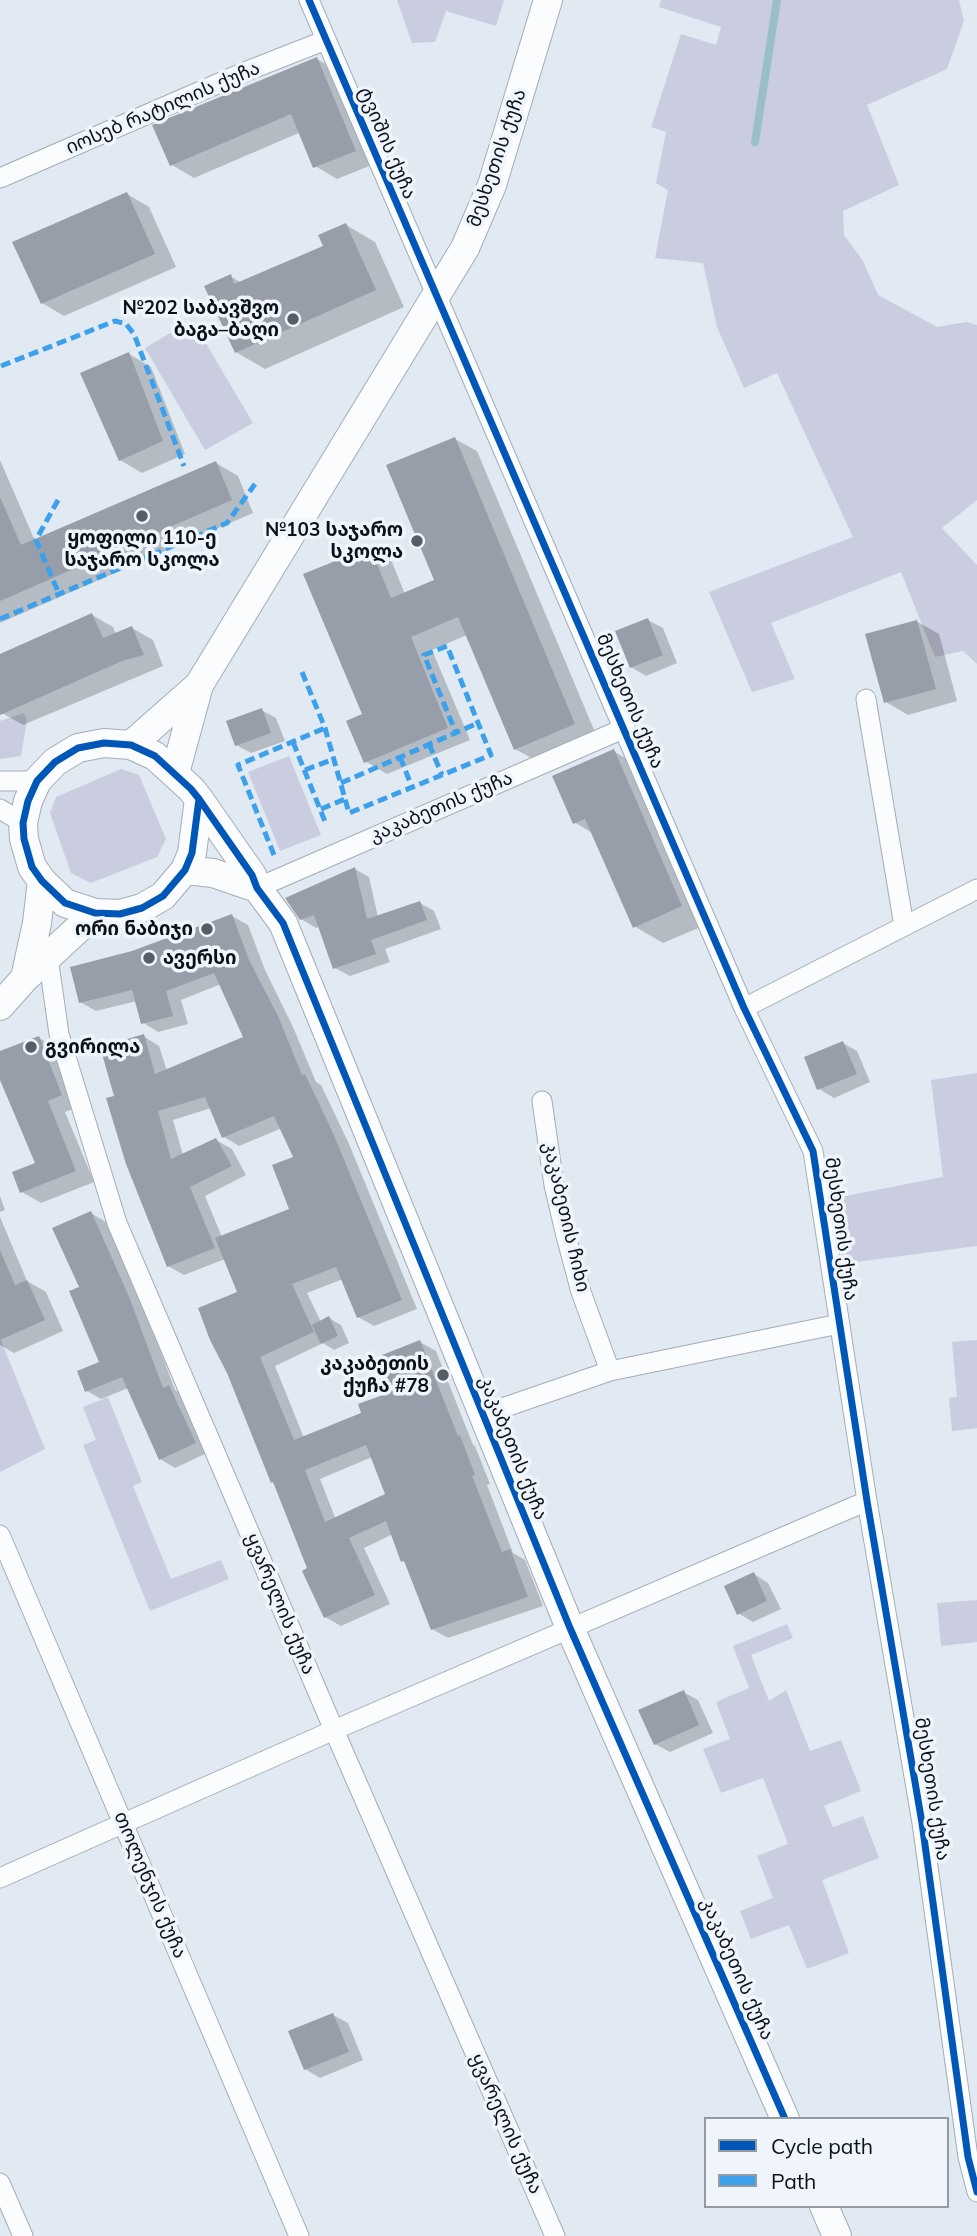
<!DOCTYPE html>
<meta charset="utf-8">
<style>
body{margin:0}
#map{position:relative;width:977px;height:2236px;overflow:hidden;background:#e1eaf3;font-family:Mulish,sans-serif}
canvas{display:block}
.legend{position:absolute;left:704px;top:2117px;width:245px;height:91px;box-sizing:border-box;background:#f0f5fb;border:2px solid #949aa2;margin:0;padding:9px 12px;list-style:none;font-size:21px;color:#0a121c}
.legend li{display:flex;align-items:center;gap:14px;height:35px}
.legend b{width:35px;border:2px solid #949aa2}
</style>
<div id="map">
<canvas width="977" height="2236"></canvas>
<ul class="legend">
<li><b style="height:9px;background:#0057b8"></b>Cycle path</li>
<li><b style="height:9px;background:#3ca1ea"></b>Path</li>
</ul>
</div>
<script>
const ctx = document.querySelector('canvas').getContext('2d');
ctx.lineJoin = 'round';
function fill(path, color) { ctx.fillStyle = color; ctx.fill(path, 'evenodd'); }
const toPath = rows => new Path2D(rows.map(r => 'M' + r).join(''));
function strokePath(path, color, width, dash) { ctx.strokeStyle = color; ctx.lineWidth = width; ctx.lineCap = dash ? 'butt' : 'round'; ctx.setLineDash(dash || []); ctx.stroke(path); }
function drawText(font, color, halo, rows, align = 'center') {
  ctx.font = font + ' Mulish,"Noto Sans Georgian",sans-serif'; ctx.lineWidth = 7; ctx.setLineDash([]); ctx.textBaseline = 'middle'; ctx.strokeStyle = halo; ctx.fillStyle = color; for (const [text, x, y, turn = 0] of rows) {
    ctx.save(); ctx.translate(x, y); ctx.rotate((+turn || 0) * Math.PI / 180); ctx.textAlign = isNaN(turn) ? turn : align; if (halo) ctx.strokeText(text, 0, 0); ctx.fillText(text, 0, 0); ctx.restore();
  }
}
const green = toPath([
 [397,0,504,0,496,26,446,11,435,42,412,43],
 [661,0,959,0,964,21,947,69,867,105,899,185,843,211,844,235,863,261,878,295,937,327,966,322,977,325,977,500,942,528,977,565,977,664,963,651,935,657,901,572,771,623,795,679,752,692,709,592,853,537,777,373,744,388,717,327,703,263,655,258,668,190,656,183,666,132,651,127,681,34,716,45,721,27,659,7],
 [192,320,253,423,205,450,145,348],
 [24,713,27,720,21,756,0,759,0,721],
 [289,756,321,835,280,851,248,772],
 [121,769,139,775,166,839,157,857,91,883,71,873,50,813,56,797],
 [977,1073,977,1246,841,1264,830,1199,943,1177,931,1080],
 [0,1338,45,1449,0,1472],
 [977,1340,977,1428,952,1431,949,1398,957,1397,952,1342],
 [108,1397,142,1482,133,1486,171,1579,221,1560,229,1579,150,1611,83,1445,96,1440,83,1407],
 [977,1600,977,1642,941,1646,937,1603],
 [787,1624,793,1638,751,1655,769,1701,786,1690,810,1751,841,1740,861,1791,824,1806,833,1827,863,1816,879,1858,822,1880,849,1953,807,1969,789,1925,751,1939,740,1911,773,1898,757,1856,788,1844,763,1778,721,1793,703,1749,730,1739,716,1702,749,1688,733,1646]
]);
const shadow = toPath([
 [317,59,339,72,377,163,337,179,315,166,301,132,194,178,172,165],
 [127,194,149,207,176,267,64,316,42,303],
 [346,225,375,242,404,307,265,369,236,352,230,276,242,283,326,247],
 [129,354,151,367,185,454,142,473,120,460],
 [455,439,477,451,597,737,537,761,515,749,467,635,432,650,470,740,387,774,365,761,364,715,370,549,392,562,405,594,436,581],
 [0,460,35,541,216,463,238,476,253,513,0,623],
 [92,615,113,627,116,634,132,628,153,640,163,666,23,725,2,713,0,656],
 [648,620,663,628,677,663,646,676,631,667],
 [916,621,939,634,957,701,908,715,886,702],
 [261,710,276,718,285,741,251,753,236,745],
 [613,751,643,768,710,923,663,943,634,926,594,834,574,822],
 [355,869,369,877,378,917,420,903,434,911,441,929,385,949,390,962,350,976,335,968,320,926,316,928,301,919],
 [232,916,248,925,265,970,293,1027,316,1082,321,1085,349,1144,417,1309,374,1326,358,1317,343,1279,307,1293,321,1322,329,1318,341,1325,349,1343,334,1350,323,1343,275,1366,304,1438,364,1414,386,1396,392,1375,420,1342,436,1351,473,1445,475,1446,490,1484,487,1485,513,1553,525,1560,543,1606,448,1638,432,1629,407,1563,403,1560,393,1534,364,1548,390,1604,341,1626,325,1617,310,1569,239,1293,225,1259,184,1275,168,1266,117,1097,143,1036,159,1046,167,1071,245,1038,221,984,181,1000,188,1024,158,1032,142,1022,137,1001,96,1011,80,1002,132,953],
 [211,1108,224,1137,239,1146,282,1128,295,1158,291,1209,222,1237,205,1196,246,1175,232,1149,216,1140,183,1155,173,1120],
 [372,1457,387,1495,336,1520,320,1479],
 [39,1038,58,1049,80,1106,65,1112,94,1182,41,1203,22,1192,37,1164,0,1074,0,1053],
 [843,1043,857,1051,870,1082,834,1098,819,1089],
 [0,1196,5,1210,0,1212],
 [91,1213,106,1222,145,1309,175,1390,184,1395,209,1452,175,1468,160,1459,128,1388,101,1399,87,1391,101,1363,82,1288],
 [0,1217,27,1281,46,1292,63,1331,14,1353,0,1345],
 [754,1574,768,1583,781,1609,753,1622,738,1613],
 [683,1692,698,1700,713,1733,670,1752,655,1744],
 [333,2015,348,2023,363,2060,320,2078,305,2069]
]);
const stream = toPath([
 [755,142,777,0]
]);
const building = toPath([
 [317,57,356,151,313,168,291,114,170,166,152,125],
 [127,192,155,254,41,304,12,242],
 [346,223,376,290,235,353,204,286,231,274,234,284,323,246,318,235],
 [129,352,163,441,119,461,80,373],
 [455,437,575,724,514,750,458,617,411,637,448,728,364,763,346,721,362,714,303,574,370,547,391,598,434,580,386,465],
 [216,461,232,500,0,601,0,497,21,545],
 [92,613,103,638,132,626,144,655,122,661,0,715,0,654],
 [648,618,663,655,630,668,615,631],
 [917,620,936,689,884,703,865,634],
 [262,708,271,733,235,746,226,721],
 [614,749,682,906,633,928,585,819,573,824,552,776],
 [355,867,367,919,420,901,427,920,371,940,376,954,333,969,314,915,300,920,285,898],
 [232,914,249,960,278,1016,302,1075,305,1074,333,1133,402,1300,357,1318,336,1267,292,1284,314,1332,260,1357,294,1440,361,1413,358,1404,383,1395,377,1379,389,1374,382,1355,420,1340,458,1436,460,1435,475,1475,472,1476,502,1552,510,1549,528,1597,431,1630,404,1561,401,1562,386,1521,349,1538,375,1595,324,1618,302,1571,307,1568,273,1482,271,1483,227,1373,210,1340,198,1308,237,1292,215,1238,289,1209,272,1165,293,1157,274,1116,222,1138,205,1097,158,1111,171,1159,216,1138,232,1166,190,1187,215,1248,167,1267,126,1164,106,1098,114,1096,100,1047,144,1034,155,1074,243,1037,214,973,166,991,173,1016,141,1024,132,990,79,1003,70,967,132,951],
 [366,1445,385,1494,325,1522,305,1470],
 [39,1036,62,1095,48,1101,76,1171,20,1193,12,1172,35,1163,0,1080,0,1051],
 [843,1041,857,1074,817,1090,804,1057],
 [91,1211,130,1299,163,1388,169,1385,196,1443,159,1460,122,1377,85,1392,77,1371,99,1362,69,1291,79,1287,52,1228],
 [0,1250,15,1285,27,1280,45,1320,0,1340],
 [329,1316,338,1336,321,1344,312,1325],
 [754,1572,767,1601,737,1615,724,1586],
 [684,1690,699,1725,654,1745,638,1710],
 [333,2013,349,2052,304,2070,288,2031]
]);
const street = toPath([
 [309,0,744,1008,813,1151,867,1501,922,1823,968,2157,977,2192],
 [0,178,247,71,326,40],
 [866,699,904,926],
 [0,781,37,781],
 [0,809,23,823],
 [257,888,625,728],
 [48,957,59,1034,117,1223,334,1730,555,2236],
 [744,1008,977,889],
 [542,1101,554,1185,566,1236,581,1292,610,1371],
 [482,1415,610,1371,839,1324],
 [0,1535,299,2236],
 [0,1878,334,1730,867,1501],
 [0,2183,23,2236]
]);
const secondary = toPath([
 [131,745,199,685],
 [175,773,199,685,465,248,492,185,548,0],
 [199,799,192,853,185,870,163,896,142,908,120,914,95,913,65,903,42,881,32,867,24,839,23,823,28,801,37,781,55,762,78,748,104,743,131,745,155,756,191,789,199,799,252,875,257,888,283,923,570,1628,785,2119],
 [185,870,213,873,257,888],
 [25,978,37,923,42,881],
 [0,1006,25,978,95,913],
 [824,2206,837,2236]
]);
const quiet = toPath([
 [1,366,115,321,126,324,134,334,184,466],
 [58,500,36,540,59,594],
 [0,619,227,523,255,484],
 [302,672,325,728,349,813,491,755,447,646,424,655,456,733],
 [293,742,326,824],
 [429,744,442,775],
 [400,757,412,787],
 [305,770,334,759],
 [341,783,478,723],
 [321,809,345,799],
 [274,855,238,765,325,728]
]);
const cycleway = toPath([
 [309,0,744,1008,813,1151,867,1501,922,1823,968,2157,977,2192],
 [199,799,192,853,185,870,163,896,142,908,120,914,95,913,65,903,42,881,32,867,24,839,23,823,28,801,37,781,55,762,78,748,104,743,131,745,155,756,191,789,199,799,252,875,257,888,283,923,570,1628,785,2119]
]);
const markers = [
 [293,319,7,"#555e67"],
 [142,516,7,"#555e67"],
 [417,541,7,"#555e67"],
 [207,929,7,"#555e67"],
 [149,958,7,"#555e67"],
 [31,1047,7,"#555e67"],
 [443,1375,7,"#555e67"]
];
const streetNames = [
 ["იოსებ რატილის ქუჩა",163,108,-23],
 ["ტვიშის ქუჩა",387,143,67],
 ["მესხეთის ქუჩა",497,158,-71],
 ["მესხეთის ქუჩა",630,701,67],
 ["კაკაბეთის ქუჩა",441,807,-23],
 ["კაკაბეთის ჩიხი",566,1217,77],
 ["მესხეთის ქუჩა",841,1229,82],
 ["კაკაბეთის ქუჩა",513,1448,68],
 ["ყვარელის ქუჩა",280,1604,67],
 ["მესხეთის ქუჩა",932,1789,81],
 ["თოლენჯის ქუჩა",150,1885,67],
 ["კაკაბეთის ქუჩა",737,1969,66],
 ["ყვარელის ქუჩა",506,2124,66]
];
const poiNames = [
 ["№202 საბავშვო",279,308],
 ["ბაგა–ბაღი",279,330],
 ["№103 საჯარო",403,530],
 ["სკოლა",403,552],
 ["ყოფილი 110-ე",142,538,"center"],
 ["საჯარო სკოლა",142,560,"center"],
 ["ორი ნაბიჯი",193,929],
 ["ავერსი",163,958,"left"],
 ["გვირილა",45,1047,"left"],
 ["კაკაბეთის",429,1364],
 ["ქუჩა #78",429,1386]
];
fill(green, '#cacce0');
fill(shadow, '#0003');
strokePath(stream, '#98bfca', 8);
fill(building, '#989ea9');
strokePath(street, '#a4adb6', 21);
strokePath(secondary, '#a4adb6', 30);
strokePath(street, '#fafcfd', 19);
strokePath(secondary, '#fafcfd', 28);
strokePath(quiet, '#3ca1ea', 5, [10, 5]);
strokePath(cycleway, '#0057b8', 7);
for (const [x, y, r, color] of markers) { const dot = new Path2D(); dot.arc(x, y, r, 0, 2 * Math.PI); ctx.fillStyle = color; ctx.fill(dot); strokePath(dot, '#f0f5fb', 2.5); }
drawText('19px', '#0a121c', '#f0f5fb', streetNames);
drawText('bold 19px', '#0a121c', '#f0f5fb', poiNames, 'right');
</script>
